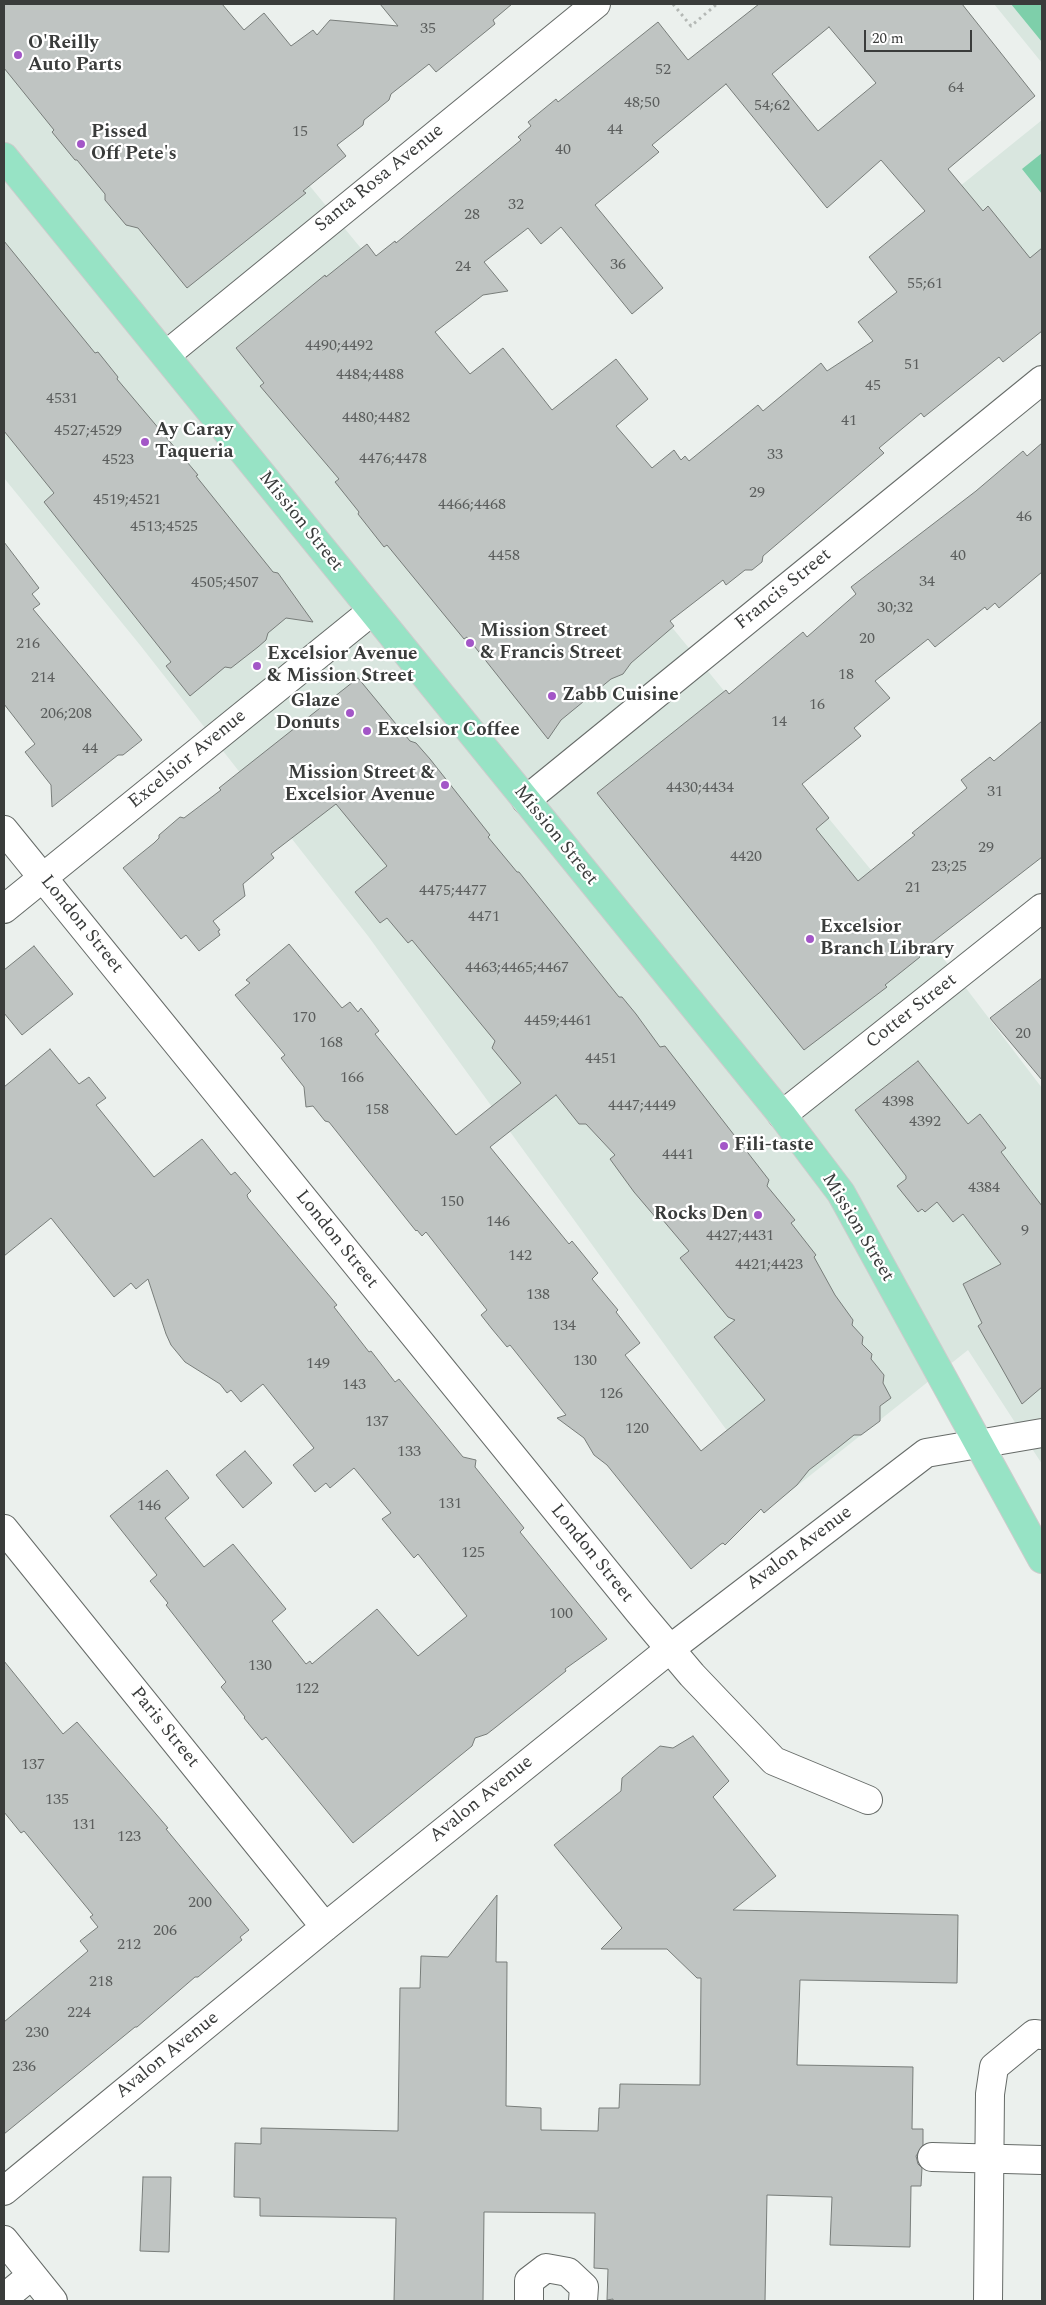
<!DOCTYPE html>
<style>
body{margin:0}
#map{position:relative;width:1046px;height:2305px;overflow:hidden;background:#ebf0ed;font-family:Spectral,serif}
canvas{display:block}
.frame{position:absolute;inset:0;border:5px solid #3a3c3b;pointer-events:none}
.scale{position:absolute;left:864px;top:30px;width:108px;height:22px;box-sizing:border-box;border:2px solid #3a3c3b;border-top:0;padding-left:6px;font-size:15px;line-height:18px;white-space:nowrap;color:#3a3c3b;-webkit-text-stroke:4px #fff;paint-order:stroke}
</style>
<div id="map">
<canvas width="1046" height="2305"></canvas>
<div class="frame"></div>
<div class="scale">20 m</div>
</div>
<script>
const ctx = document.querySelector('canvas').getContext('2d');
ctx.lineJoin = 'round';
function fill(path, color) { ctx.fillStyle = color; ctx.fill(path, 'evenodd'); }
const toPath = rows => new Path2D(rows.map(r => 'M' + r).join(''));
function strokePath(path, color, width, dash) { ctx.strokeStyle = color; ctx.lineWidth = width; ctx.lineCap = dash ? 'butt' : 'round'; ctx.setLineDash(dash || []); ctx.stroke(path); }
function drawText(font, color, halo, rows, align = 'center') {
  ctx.font = font + ' Spectral,serif'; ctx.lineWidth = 4.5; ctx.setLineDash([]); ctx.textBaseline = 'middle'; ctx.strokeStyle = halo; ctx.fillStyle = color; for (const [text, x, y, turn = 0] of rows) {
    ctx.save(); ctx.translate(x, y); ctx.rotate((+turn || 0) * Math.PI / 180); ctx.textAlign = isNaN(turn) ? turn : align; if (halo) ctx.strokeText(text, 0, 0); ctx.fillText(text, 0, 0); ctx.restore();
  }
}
const built = toPath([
 [4,4,171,4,309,185,940,954,1042,1088,1042,1464,968,1350,778,1501,368,936,140,645,4,478],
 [994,4,1042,4,1042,63],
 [1042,120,1042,314,949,195]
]);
const green = toPath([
 [1011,4,1042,4,1042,42],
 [1042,153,1042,194,1022,169]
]);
const building = toPath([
 [4,4,222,4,244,30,264,13,291,46,313,30,317,35,330,20,398,26,380,4,512,4,493,20,495,24,436,72,429,64,391,94,389,100,364,120,363,125,337,145,346,156,303,191,306,193,187,288,138,228,126,225,105,200,105,194,77,160,75,160,52,132,54,130,4,68,4,4],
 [759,4,962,4,1035,96,948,169,983,211,988,206,1030,258,1042,248,1042,331,1003,362,999,357,924,417,921,413,879,448,884,453,763,556,762,562,752,570,745,570,726,585,723,580,670,621,674,626,631,663,623,674,611,679,561,720,548,739,467,637,464,639,387,545,384,547,358,514,359,512,335,482,339,479,260,386,264,383,236,348,325,275,326,277,367,244,376,256,395,241,396,243,521,140,518,137,531,126,528,122,556,99,558,102,658,22,688,60,759,4],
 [829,27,876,83,818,131,772,74,829,27],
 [726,84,827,208,881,160,925,211,869,257,897,292,858,322,873,341,827,371,821,363,763,411,758,405,689,461,685,456,681,460,674,450,652,468,616,426,648,399,616,359,552,410,503,348,470,374,435,332,483,295,508,291,484,262,528,228,541,244,561,227,632,314,663,288,595,205,659,152,652,145,726,84],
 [4,241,95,353,98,352,118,377,117,379,198,475,196,476,273,572,278,573,313,622,286,618,268,633,266,640,258,647,231,668,225,667,190,696,166,666,171,662,44,502,54,493,4,431,4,241],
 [1042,443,1042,572,999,608,995,603,987,610,985,607,935,647,928,639,875,681,890,698,854,728,861,736,802,784,829,818,816,829,858,881,915,835,912,833,967,788,961,780,990,757,994,761,1042,721,1042,857,917,954,920,957,885,985,887,987,804,1050,597,793,726,690,729,694,803,632,807,637,856,594,851,587,976,491,1023,451,1027,456,1042,443],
 [4,542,39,588,32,594,40,604,33,609,142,740,123,755,118,755,52,807,51,785,25,752,35,744,4,704,4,542],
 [358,678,410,741,416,743,430,759,490,835,488,837,517,872,519,872,619,997,622,997,636,1014,660,1047,665,1046,769,1180,767,1186,795,1220,791,1223,816,1255,814,1257,835,1295,853,1320,852,1325,863,1337,862,1344,872,1354,871,1359,884,1375,883,1383,891,1398,880,1406,880,1421,861,1435,854,1435,839,1447,809,1470,797,1485,764,1513,761,1509,725,1545,723,1543,721,1544,691,1569,607,1465,594,1455,584,1438,557,1418,566,1415,510,1345,507,1347,492,1329,481,1315,487,1310,426,1232,422,1236,417,1230,416,1231,329,1122,325,1121,313,1106,306,1107,304,1087,281,1058,285,1055,235,995,250,983,246,980,289,944,342,1008,350,1002,358,1012,361,1008,379,1031,375,1034,456,1135,521,1083,492,1048,495,1041,412,940,408,943,387,918,380,923,355,892,387,866,336,804,271,854,274,858,243,884,245,896,213,921,220,930,218,931,220,935,199,951,186,935,181,939,123,868,154,843,159,838,159,835,180,817,184,818,221,790,219,788,358,678],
 [556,1095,579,1124,586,1124,615,1155,610,1159,634,1192,657,1219,662,1219,689,1251,680,1258,728,1317,735,1320,714,1337,765,1400,701,1451,625,1355,640,1343,616,1312,618,1310,592,1279,598,1273,572,1241,569,1244,490,1147,556,1095],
 [34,946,73,994,22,1035,4,1013,4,970,34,946],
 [1042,978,1042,1080,990,1018,1042,978],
 [50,1049,79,1084,89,1077,106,1098,96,1105,154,1177,202,1139,231,1175,235,1172,251,1191,247,1195,248,1198,337,1305,334,1307,369,1352,371,1351,395,1382,399,1379,463,1457,476,1460,475,1467,524,1528,520,1532,607,1639,565,1669,566,1671,496,1727,487,1734,475,1738,472,1746,353,1843,266,1737,262,1740,244,1718,245,1717,221,1687,226,1682,166,1605,168,1603,150,1581,157,1575,110,1516,167,1470,189,1498,165,1518,204,1567,233,1544,286,1609,272,1621,306,1664,310,1661,312,1664,377,1609,418,1656,467,1616,418,1554,414,1558,382,1519,391,1513,354,1468,330,1488,326,1483,315,1492,293,1465,314,1448,263,1384,241,1402,231,1390,227,1393,220,1384,185,1362,171,1345,166,1334,148,1279,136,1289,131,1283,114,1297,51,1218,4,1256,4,1087,50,1049],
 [918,1061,968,1124,980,1114,1006,1148,1001,1152,1042,1206,1042,1387,1022,1404,978,1326,982,1323,963,1284,1001,1264,963,1214,953,1222,937,1202,925,1212,922,1209,918,1212,897,1186,906,1179,906,1176,855,1110,918,1061],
 [245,1451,272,1483,243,1508,216,1475,245,1451],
 [4,1661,63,1734,77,1722,168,1828,166,1829,249,1930,240,1937,242,1940,198,1977,195,1977,137,2027,135,2027,4,2134,4,2022,88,1951,80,1941,98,1927,90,1917,93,1915,24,1831,21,1833,4,1812,4,1661],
 [693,1736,729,1781,713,1797,776,1876,733,1910,958,1915,957,1983,800,1980,797,2065,913,2067,912,2129,923,2129,923,2145,916,2156,918,2164,922,2168,921,2186,911,2186,910,2247,830,2245,832,2197,767,2195,765,2301,613,2301,613,2299,607,2300,608,2269,594,2268,595,2213,484,2212,483,2301,394,2301,396,2218,260,2216,260,2198,234,2197,235,2143,261,2144,261,2128,398,2131,400,1988,420,1988,421,1956,448,1957,497,1895,496,1962,507,1962,506,2106,541,2108,541,2130,598,2131,599,2108,619,2108,620,2084,700,2085,701,1978,697,1978,667,1949,601,1949,622,1928,554,1845,621,1791,622,1778,660,1746,673,1748,693,1736],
 [143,2177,171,2177,169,2252,140,2251,143,2177]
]);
const path = toPath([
 [673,4,691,26,717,4]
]);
const minor = toPath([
 [166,355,596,4],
 [526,800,1042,380],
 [4,830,639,1612,692,1675,774,1761,868,1800],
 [4,909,372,611],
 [782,1115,1042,908],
 [4,1529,325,1927],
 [932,2157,1042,2160],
 [4,2191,325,1927,670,1649,926,1453,1042,1433],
 [4,2240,53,2301],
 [4,2298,32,2275],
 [529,2301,529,2281,546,2268,568,2272,584,2287,583,2301],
 [988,2301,990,2094,994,2067,1034,2034,1042,2035]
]);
const major = toPath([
 [4,157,782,1115,841,1193,1042,1559]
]);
const markers = [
 [18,55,5,"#a356c7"],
 [81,144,5,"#a356c7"],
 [145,442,5,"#a356c7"],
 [470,643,5,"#a356c7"],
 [257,666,5,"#a356c7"],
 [552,696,5,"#a356c7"],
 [350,713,5,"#a356c7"],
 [367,731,5,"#a356c7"],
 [445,785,5,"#a356c7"],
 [810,939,5,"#a356c7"],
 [724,1146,5,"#a356c7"],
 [758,1215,5,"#a356c7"]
];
const numberNames = [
 ["35",428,30],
 ["52",663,71],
 ["64",956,89],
 ["48;50",642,104],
 ["54;62",772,107],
 ["44",615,131],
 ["15",300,133],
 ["40",563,151],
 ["32",516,206],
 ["28",472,216],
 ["36",618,266],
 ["24",463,268],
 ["55;61",925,285],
 ["4490;4492",339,347],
 ["51",912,366],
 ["4484;4488",370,376],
 ["45",873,387],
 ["4531",62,400],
 ["4480;4482",376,419],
 ["41",849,422],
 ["4527;4529",88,432],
 ["33",775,456],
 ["4476;4478",393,460],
 ["4523",118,461],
 ["29",757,494],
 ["4519;4521",127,501],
 ["4466;4468",472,506],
 ["46",1024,518],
 ["4513;4525",164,528],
 ["4458",504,557],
 ["40",958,557],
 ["34",927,583],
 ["4505;4507",225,584],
 ["30;32",895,609],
 ["20",867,640],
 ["216",28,645],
 ["18",846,676],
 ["214",43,679],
 ["16",817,706],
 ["206;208",66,715],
 ["14",779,723],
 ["44",90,750],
 ["4430;4434",700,789],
 ["31",995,793],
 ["29",986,849],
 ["4420",746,858],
 ["23;25",949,868],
 ["21",913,889],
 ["4475;4477",453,892],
 ["4471",484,918],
 ["4463;4465;4467",517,969],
 ["170",304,1019],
 ["4459;4461",558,1022],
 ["20",1023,1035],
 ["168",331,1044],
 ["4451",601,1060],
 ["166",352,1079],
 ["4398",898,1103],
 ["4447;4449",642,1107],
 ["158",377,1111],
 ["4392",925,1123],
 ["4441",678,1156],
 ["4384",984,1189],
 ["150",452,1203],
 ["146",498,1223],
 ["9",1025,1232],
 ["4427;4431",740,1237],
 ["142",520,1257],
 ["4421;4423",769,1266],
 ["138",538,1296],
 ["134",564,1327],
 ["130",585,1362],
 ["149",318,1365],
 ["143",354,1386],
 ["126",611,1395],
 ["137",377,1423],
 ["120",637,1430],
 ["133",409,1453],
 ["131",450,1505],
 ["146",149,1507],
 ["125",473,1554],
 ["100",561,1615],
 ["130",260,1667],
 ["122",307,1690],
 ["137",33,1766],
 ["135",57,1801],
 ["131",84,1826],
 ["123",129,1838],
 ["200",200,1904],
 ["206",165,1932],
 ["212",129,1946],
 ["218",101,1983],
 ["224",79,2014],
 ["230",37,2034],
 ["236",24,2068]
];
const poiNames = [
 ["O'Reilly",28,44],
 ["Auto Parts",28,66],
 ["Pissed",91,133],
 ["Off Pete's",91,155],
 ["Ay Caray",155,431],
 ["Taqueria",155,453],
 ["Mission Street",480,632],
 ["& Francis Street",480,654],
 ["Excelsior Avenue",267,655],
 ["& Mission Street",267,677],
 ["Zabb Cuisine",562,696],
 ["Glaze",340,702,"right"],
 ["Donuts",340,724,"right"],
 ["Excelsior Coffee",377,731],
 ["Mission Street &",435,774,"right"],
 ["Excelsior Avenue",435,796,"right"],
 ["Excelsior",820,928],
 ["Branch Library",820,950],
 ["Fili-taste",734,1146],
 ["Rocks Den",748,1215,"right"]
];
const streetNames = [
 ["Santa Rosa Avenue",380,179,-39],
 ["Mission Street",300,522,51],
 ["Francis Street",784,590,-39],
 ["Excelsior Avenue",188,760,-39],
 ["Mission Street",555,836,51],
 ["London Street",81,925,51],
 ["Cotter Street",912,1012,-38],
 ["Mission Street",857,1228,59],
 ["London Street",336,1240,51],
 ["Avalon Avenue",800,1549,-37],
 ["London Street",591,1554,51],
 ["Paris Street",164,1728,51],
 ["Avalon Avenue",482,1800,-39],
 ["Avalon Avenue",168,2056,-39]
];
fill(built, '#d9e6df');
fill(green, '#7ecfaa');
fill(building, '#bfc4c2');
strokePath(building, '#787d7a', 1);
strokePath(minor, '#666b68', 30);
strokePath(major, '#ccc', 30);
strokePath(path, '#b4b8b5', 3, [2.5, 4]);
strokePath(minor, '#fff', 28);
strokePath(major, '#97e3c5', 28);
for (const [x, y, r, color] of markers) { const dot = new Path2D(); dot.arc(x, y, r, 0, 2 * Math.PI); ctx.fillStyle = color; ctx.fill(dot); strokePath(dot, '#fff', 2); }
drawText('16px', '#5b5e5d', null, numberNames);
drawText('bold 19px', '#3a3c3b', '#fff', poiNames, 'left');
drawText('19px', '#3a3c3b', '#fff', streetNames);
</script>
